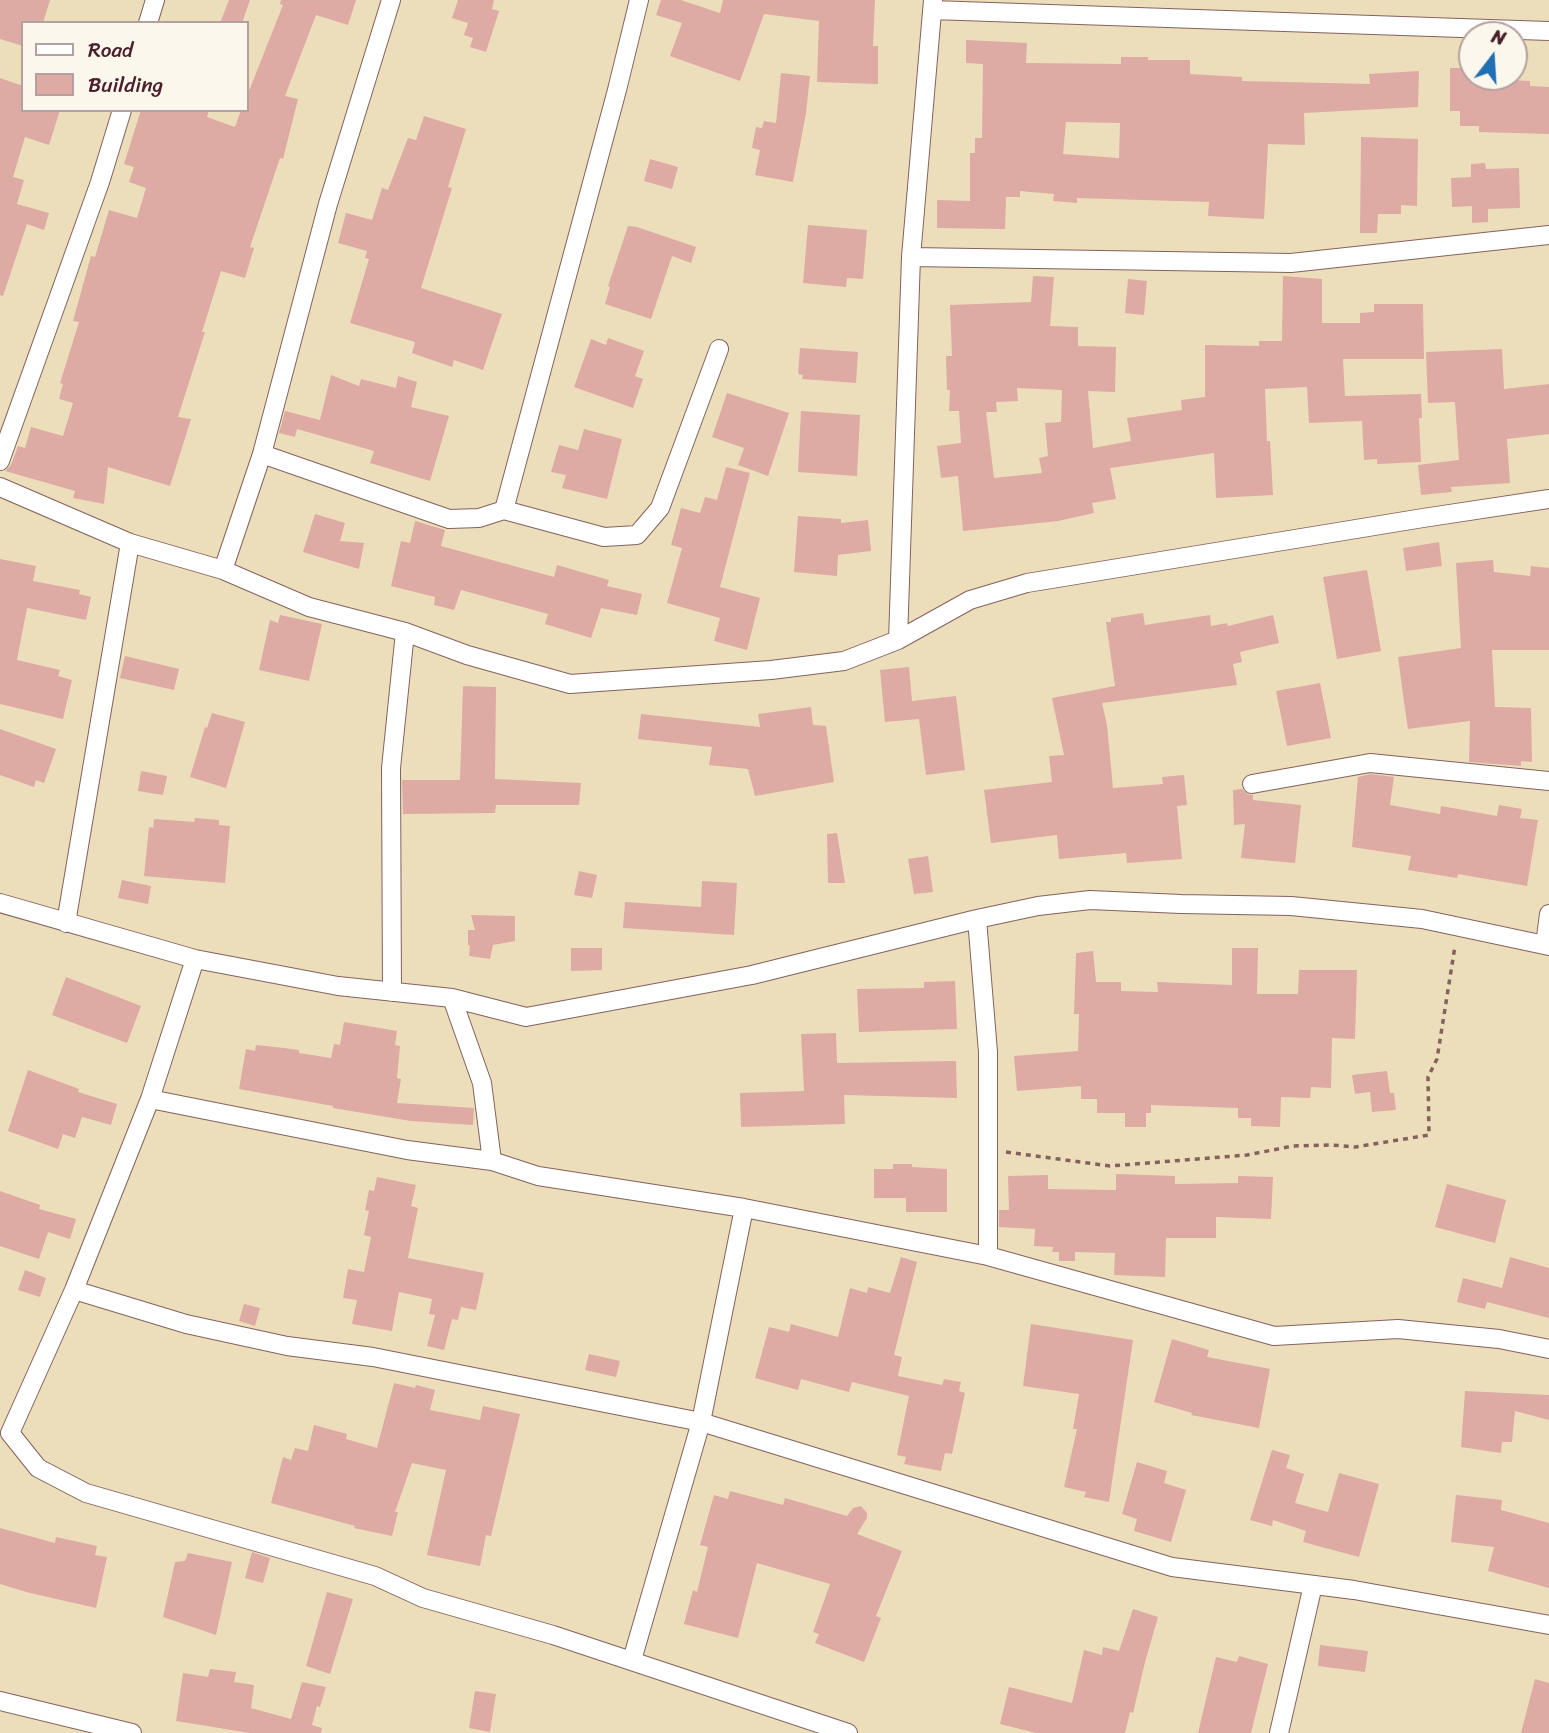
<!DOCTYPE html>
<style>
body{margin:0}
#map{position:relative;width:1549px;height:1733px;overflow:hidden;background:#eddebb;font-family:Sriracha,sans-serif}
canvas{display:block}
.legend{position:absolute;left:21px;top:21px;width:228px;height:91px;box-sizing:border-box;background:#fbf7ec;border:2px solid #b4a19f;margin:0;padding:9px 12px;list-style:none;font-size:21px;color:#4a1f2b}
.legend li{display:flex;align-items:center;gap:14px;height:35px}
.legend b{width:35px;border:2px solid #b4a19f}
.north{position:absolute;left:1458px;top:21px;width:70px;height:70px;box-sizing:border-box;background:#fbf7ec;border:2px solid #b4a19f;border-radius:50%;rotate:17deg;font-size:19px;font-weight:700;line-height:28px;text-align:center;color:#4a1f2b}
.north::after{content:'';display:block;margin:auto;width:24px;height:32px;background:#1f6fb2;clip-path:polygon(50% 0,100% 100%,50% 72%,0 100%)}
</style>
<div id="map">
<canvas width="1549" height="1733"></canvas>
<ul class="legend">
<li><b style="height:9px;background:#fff"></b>Road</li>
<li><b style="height:19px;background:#deaaa4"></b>Building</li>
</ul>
<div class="north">N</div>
</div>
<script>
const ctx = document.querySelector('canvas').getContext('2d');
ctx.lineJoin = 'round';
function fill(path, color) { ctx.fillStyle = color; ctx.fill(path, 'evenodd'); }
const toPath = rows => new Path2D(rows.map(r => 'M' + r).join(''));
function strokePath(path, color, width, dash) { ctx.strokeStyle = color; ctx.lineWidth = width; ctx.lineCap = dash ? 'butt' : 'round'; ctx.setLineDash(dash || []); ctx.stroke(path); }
const building = toPath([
 [0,0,50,0,43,23,23,23,23,46,0,39],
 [229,0,250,0,242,23,220,23],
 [281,0,356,0,348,25,316,15,285,96,298,99,283,159,280,158,250,247,254,248,245,278,221,271,202,332,205,332,178,417,191,419,170,486,108,467,104,504,73,498,75,491,5,471,11,465,18,446,25,448,31,427,63,436,73,403,59,399,63,384,60,383,79,322,73,321,91,256,95,257,109,210,137,218,146,188,129,182,134,167,124,164,141,110,209,110,207,117,235,127,241,110,247,110,247,96,283,5,280,4],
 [458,0,494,0,492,9,499,11,486,52,470,47,473,38,464,35,468,23,452,18],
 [661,0,681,0,720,13,723,0,875,0,873,46,878,46,878,84,817,82,819,21,764,14,740,81,670,56,682,23,656,15],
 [966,40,1027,43,1026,63,1121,64,1121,57,1148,57,1148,60,1190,60,1190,74,1242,77,1242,81,1370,84,1369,74,1419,71,1418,107,1304,113,1305,145,1268,144,1264,219,1208,216,1209,202,1077,198,1077,203,1053,201,1054,194,1020,191,1020,197,1006,197,1005,229,937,228,937,200,970,201,970,153,975,153,975,138,982,138,983,64,966,63],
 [1066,122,1120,123,1119,158,1063,154],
 [1450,68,1472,68,1472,77,1512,77,1512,80,1530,81,1530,86,1549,87,1549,134,1479,132,1479,126,1460,126,1460,111,1450,111],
 [781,73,810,76,806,113,793,182,755,175,760,150,752,148,756,127,762,128,764,121,776,123],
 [0,78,23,86,23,110,60,110,49,145,25,137,13,177,24,180,17,204,49,213,44,230,27,224,3,296,0,295],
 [424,116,466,129,448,187,452,188,421,288,502,314,483,370,454,360,452,367,412,353,415,342,350,323,369,259,365,258,367,251,338,243,346,213,372,220,382,188,388,190,408,138,416,140],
 [1361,137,1418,139,1417,206,1401,205,1401,214,1378,214,1377,233,1360,233],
 [650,159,678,167,672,189,644,181],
 [1485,163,1486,169,1519,168,1520,208,1488,209,1488,222,1472,223,1472,206,1452,207,1451,178,1471,177,1471,164],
 [808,225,867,230,863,279,847,278,846,287,803,283],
 [628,226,637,227,696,247,691,263,672,256,651,319,605,304,610,287,608,286],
 [1033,276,1054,277,1050,326,1078,327,1078,346,1116,347,1115,392,1088,391,1093,448,1131,441,1127,418,1182,410,1181,400,1205,397,1205,345,1259,346,1259,341,1282,341,1283,276,1322,279,1322,323,1360,323,1360,313,1374,312,1374,304,1423,304,1424,359,1343,359,1345,396,1421,394,1422,418,1419,418,1421,462,1377,464,1377,459,1364,460,1362,421,1309,423,1307,387,1265,389,1267,441,1270,441,1273,495,1216,498,1214,453,1110,468,1116,499,1092,503,1094,513,1058,521,963,531,958,476,941,478,937,446,961,443,959,411,949,411,950,390,947,390,946,356,952,356,950,305,1031,302],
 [1017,388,1062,390,1061,422,1045,423,1048,456,1039,458,1042,473,994,478,986,412,997,412,996,402,1018,401],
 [1128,279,1147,281,1144,315,1125,313],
 [608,338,644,351,635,376,643,379,633,408,574,387,591,339,606,345],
 [800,348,858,352,856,383,802,379,803,375,798,374],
 [1502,349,1504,389,1549,384,1549,434,1507,439,1510,483,1451,487,1452,492,1421,495,1418,465,1459,460,1455,402,1428,403,1426,352],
 [331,375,359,386,361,379,396,388,398,376,417,382,411,407,449,416,430,481,370,463,374,451,297,429,295,437,279,433,285,411,320,420],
 [727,393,789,413,768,476,738,465,744,448,712,437],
 [801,411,860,415,857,476,798,472],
 [584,429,622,439,607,499,562,488,566,475,551,472,559,445,578,450],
 [726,467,750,473,720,587,760,598,747,650,714,641,720,618,667,603,682,548,671,545,681,508,700,513,705,497,717,500],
 [315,514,345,523,340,541,364,543,359,569,303,552],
 [798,516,841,519,841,523,868,520,871,551,838,555,837,576,794,572],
 [415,521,445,530,441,546,554,577,557,565,609,580,607,586,642,594,637,615,601,608,591,638,545,624,548,614,461,590,454,610,434,605,435,597,391,586,401,541,410,543],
 [1439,542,1442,566,1406,571,1403,548],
 [0,559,36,566,33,581,80,590,79,594,91,597,86,620,27,608,17,660,60,670,58,676,72,680,63,719,0,704],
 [1493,560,1494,572,1530,576,1531,566,1549,568,1549,650,1492,650,1495,707,1531,708,1532,762,1521,761,1521,766,1469,762,1470,721,1408,729,1404,702,1398,657,1461,648,1456,563],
 [1367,570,1381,651,1337,659,1323,577],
 [1143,613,1145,625,1210,615,1211,626,1227,623,1228,626,1273,615,1279,643,1240,652,1242,662,1233,664,1237,685,1102,703,1107,725,1113,788,1163,784,1162,777,1184,775,1187,805,1177,806,1182,859,1127,863,1126,853,1059,859,1057,835,991,843,984,790,1052,782,1049,756,1064,755,1052,698,1115,686,1106,622,1111,622,1111,618],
 [280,615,322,624,309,681,259,670,270,620,278,623],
 [125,656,179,669,174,690,120,678],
 [909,667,912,701,956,696,965,770,926,775,919,719,885,722,880,670],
 [1320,683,1331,738,1287,746,1276,691],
 [463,686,496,687,495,779,581,783,579,805,496,805,495,813,403,814,402,780,460,780],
 [811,707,813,725,826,726,834,782,755,796,748,769,709,765,712,747,638,739,641,714,760,727,758,714],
 [212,713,245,722,226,788,190,777,205,727,207,728],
 [0,729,56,749,44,783,36,780,34,787,0,775],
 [141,771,167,776,163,795,138,791],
 [1370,774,1394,777,1390,805,1440,814,1441,806,1497,816,1499,805,1522,809,1520,818,1538,820,1527,886,1458,874,1457,878,1408,870,1411,856,1352,847,1358,777],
 [1242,789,1248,794,1253,795,1253,800,1301,805,1295,863,1241,858,1245,824,1234,825,1233,790],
 [195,818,219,820,219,825,230,826,225,883,144,876,149,827,153,828,154,819,194,822],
 [837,833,845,883,828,883,827,834],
 [928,856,933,892,914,894,908,859],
 [579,871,597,875,592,898,574,895],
 [122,880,151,886,148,904,118,898],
 [702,881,737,883,734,935,623,928,625,902,701,907],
 [471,915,515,916,515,941,493,945,490,959,469,956,470,946,468,945,468,930,475,930],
 [571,948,602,948,602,970,571,971],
 [1232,948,1258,948,1257,994,1298,994,1299,970,1357,970,1355,1039,1332,1038,1331,1088,1311,1087,1310,1098,1281,1097,1280,1127,1251,1126,1251,1118,1238,1118,1238,1108,1151,1105,1151,1113,1146,1113,1146,1127,1125,1127,1125,1113,1097,1113,1097,1099,1081,1099,1081,1086,1017,1091,1014,1056,1078,1051,1079,1014,1074,1014,1076,953,1093,951,1096,982,1121,982,1121,991,1158,992,1157,982,1232,985],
 [66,977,141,1006,127,1043,52,1015],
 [955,981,957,1029,859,1032,857,989,924,988,924,982],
 [344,1022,397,1031,395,1045,400,1046,397,1078,401,1079,397,1103,474,1108,473,1125,411,1121,333,1108,333,1106,239,1089,246,1049,255,1051,256,1045,284,1048,299,1050,299,1053,331,1058,334,1044,340,1045],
 [836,1033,837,1063,956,1061,957,1098,844,1095,845,1124,741,1127,740,1093,804,1091,801,1034],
 [28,1070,79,1089,78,1092,117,1104,111,1125,82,1117,75,1138,63,1134,58,1149,8,1131],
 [1387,1071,1390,1093,1394,1093,1396,1110,1372,1112,1370,1092,1355,1094,1352,1075],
 [893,1164,912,1164,912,1167,947,1169,947,1212,906,1212,906,1198,874,1198,874,1169,893,1169],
 [1116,1174,1175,1176,1175,1184,1238,1183,1238,1176,1273,1177,1271,1219,1216,1217,1216,1238,1166,1238,1165,1277,1114,1275,1115,1253,1075,1252,1075,1261,1059,1261,1059,1252,1052,1252,1053,1247,1034,1246,1035,1229,999,1227,999,1210,1009,1210,1008,1176,1048,1175,1048,1189,1116,1190],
 [377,1177,416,1185,411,1206,418,1208,408,1258,484,1273,476,1310,461,1307,458,1320,452,1319,444,1350,427,1346,435,1315,429,1314,432,1299,399,1292,392,1331,352,1324,357,1300,343,1298,348,1269,364,1272,371,1237,364,1235,369,1211,365,1210,369,1190,374,1191],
 [1447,1184,1506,1200,1495,1243,1435,1227],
 [0,1191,40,1205,39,1209,76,1219,70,1239,48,1232,39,1259,0,1246],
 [901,1257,917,1262,894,1355,902,1357,898,1376,942,1385,944,1379,961,1382,959,1391,965,1393,952,1454,945,1453,941,1471,904,1464,906,1457,897,1455,909,1396,852,1382,849,1392,801,1379,798,1390,755,1378,769,1327,789,1332,791,1324,838,1337,850,1288,867,1293,868,1287,890,1293],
 [1510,1257,1549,1268,1549,1318,1487,1302,1485,1309,1457,1302,1463,1278,1502,1288],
 [25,1270,46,1278,40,1297,18,1290],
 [244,1304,260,1308,255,1326,239,1321],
 [1031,1324,1133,1340,1109,1502,1084,1497,1086,1492,1064,1487,1077,1429,1073,1429,1079,1394,1023,1386],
 [1172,1339,1209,1350,1207,1357,1270,1369,1259,1428,1191,1415,1192,1413,1154,1402],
 [589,1354,620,1361,616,1377,585,1370],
 [394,1383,415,1388,416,1385,435,1390,430,1410,480,1420,483,1406,520,1414,491,1536,486,1535,480,1566,427,1555,446,1470,412,1463,395,1512,398,1512,392,1536,354,1528,355,1526,271,1503,283,1457,291,1460,295,1448,308,1451,314,1425,347,1434,346,1439,377,1448],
 [1465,1391,1549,1395,1549,1420,1515,1411,1512,1442,1502,1442,1501,1453,1461,1447],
 [1272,1450,1290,1455,1286,1468,1304,1474,1295,1503,1328,1512,1339,1473,1379,1484,1359,1557,1303,1542,1306,1531,1273,1520,1272,1526,1250,1520],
 [1137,1462,1167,1471,1164,1483,1186,1490,1171,1542,1134,1531,1137,1519,1122,1514],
 [730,1491,783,1505,785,1498,847,1516,853,1508,861,1506,867,1513,867,1518,857,1534,902,1551,876,1616,881,1618,864,1662,815,1643,819,1634,813,1632,830,1584,757,1563,738,1638,684,1624,693,1590,697,1592,708,1547,700,1545,714,1495,728,1499],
 [1456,1495,1502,1500,1501,1510,1549,1523,1549,1588,1488,1571,1494,1547,1451,1542],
 [0,1528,55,1543,56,1537,97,1546,95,1555,107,1557,96,1608,30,1593,0,1584],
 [252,1552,270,1558,263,1583,245,1578],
 [188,1553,232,1562,216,1635,163,1617,175,1562,185,1561],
 [327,1592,353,1599,330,1674,306,1666],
 [1133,1609,1158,1617,1145,1662,1133,1713,1130,1712,1125,1733,1036,1733,1000,1724,1009,1687,1072,1703,1084,1650,1102,1655,1103,1647,1119,1651],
 [1320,1645,1368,1651,1365,1672,1318,1666],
 [1239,1656,1268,1664,1251,1733,1198,1733,1216,1657,1237,1662],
 [210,1669,236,1672,234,1682,254,1685,251,1708,291,1719,302,1682,326,1687,320,1707,317,1706,312,1725,322,1728,321,1733,250,1733,176,1721,183,1673,208,1677],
 [1535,1679,1549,1683,1549,1733,1521,1733],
 [475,1691,496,1694,490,1732,469,1728]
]);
const path = toPath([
 [1006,1152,1110,1166,1247,1155,1293,1146,1332,1145,1355,1147,1429,1135,1428,1077,1437,1059,1455,946]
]);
const street = toPath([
 [932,10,1549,31],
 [148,23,155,0],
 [911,257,1291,263,1549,235],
 [262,454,449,519,479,518,504,510,604,537,637,535,660,508,719,349],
 [0,461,100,182,122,110],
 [0,487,130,543,223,570,309,607,405,632,467,655,570,684,771,670,844,661,898,640,970,600,1027,583,1423,518,1549,499],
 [504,510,617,90,639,0],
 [223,570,262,454,328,204,391,0],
 [898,640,911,257,933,0],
 [1252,784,1370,763,1549,781],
 [0,903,195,959,338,986,452,998,526,1017,752,975,977,919,1038,906,1090,900,1181,904,1291,906,1422,919,1549,946],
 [977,919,988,1052,988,1256],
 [66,923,130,543],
 [1545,945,1549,914],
 [195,959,150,1099,74,1290,10,1433,38,1468,86,1493,375,1576,423,1598,553,1635,848,1733],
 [392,992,391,768,405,632],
 [452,998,482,1083,492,1161],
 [150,1099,407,1150,492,1161,538,1176,744,1208,988,1256,1274,1336,1398,1329,1499,1339,1549,1349],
 [74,1290,186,1324,287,1346,373,1357,701,1422,1172,1567,1354,1590,1549,1625],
 [632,1660,701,1422,744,1208],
 [0,1701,132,1733],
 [1279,1733,1313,1585]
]);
fill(building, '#deaaa4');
strokePath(street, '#83625d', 20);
strokePath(path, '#83625d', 3.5, [5, 5]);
strokePath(street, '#fff', 18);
</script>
